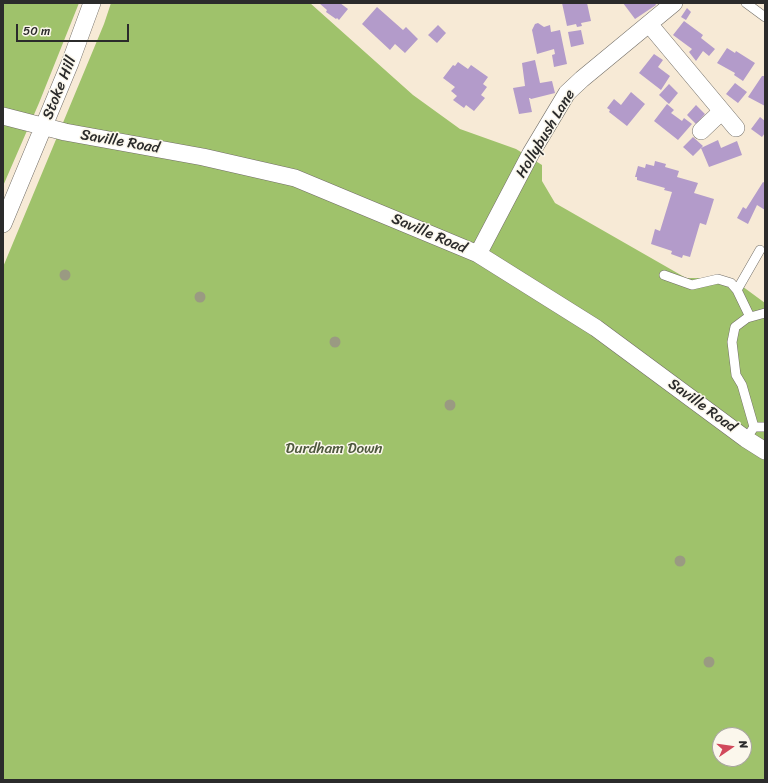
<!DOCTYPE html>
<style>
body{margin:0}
#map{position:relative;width:768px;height:783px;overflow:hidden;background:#f7ead6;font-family:Sriracha,sans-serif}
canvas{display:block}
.frame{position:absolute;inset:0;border:4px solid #2b2b2b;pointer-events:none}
.north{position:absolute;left:712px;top:727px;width:40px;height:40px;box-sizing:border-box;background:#fbf7ec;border:1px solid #a8a59f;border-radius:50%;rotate:77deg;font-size:11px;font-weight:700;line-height:16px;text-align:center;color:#2b2b2b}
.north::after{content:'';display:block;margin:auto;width:14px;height:18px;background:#d1495b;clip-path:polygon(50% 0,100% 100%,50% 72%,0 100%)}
.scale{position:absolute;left:16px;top:24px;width:113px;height:18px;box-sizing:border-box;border:2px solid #2b2b2b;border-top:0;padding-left:5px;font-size:12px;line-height:14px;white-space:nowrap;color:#2b2b2b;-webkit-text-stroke:3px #fbf7ec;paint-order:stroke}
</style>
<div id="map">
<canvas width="768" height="783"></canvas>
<div class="frame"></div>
<div class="north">N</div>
<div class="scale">50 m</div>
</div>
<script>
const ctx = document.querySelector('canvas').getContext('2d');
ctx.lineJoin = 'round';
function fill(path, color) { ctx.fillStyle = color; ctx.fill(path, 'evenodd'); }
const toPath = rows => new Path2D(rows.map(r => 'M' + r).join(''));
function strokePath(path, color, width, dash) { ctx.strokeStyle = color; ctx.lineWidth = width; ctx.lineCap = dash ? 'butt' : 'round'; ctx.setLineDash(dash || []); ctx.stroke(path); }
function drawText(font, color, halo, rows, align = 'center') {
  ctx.font = font + ' Sriracha,sans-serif'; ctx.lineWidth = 3; ctx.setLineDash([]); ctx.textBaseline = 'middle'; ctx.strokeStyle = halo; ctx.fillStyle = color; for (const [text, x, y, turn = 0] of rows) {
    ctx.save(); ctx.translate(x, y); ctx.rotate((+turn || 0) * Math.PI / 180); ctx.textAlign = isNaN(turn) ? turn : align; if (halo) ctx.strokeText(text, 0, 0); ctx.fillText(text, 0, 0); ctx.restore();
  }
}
const green = toPath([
 [3,3,79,3,39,103,3,186],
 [111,3,310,3,413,95,460,129,516,149,542,165,542,181,555,203,686,278,731,278,765,303,765,780,3,780,3,267,104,24],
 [720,735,744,735,744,759,720,759]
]);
const building = toPath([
 [319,3,340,3,348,9,339,20,337,18,336,19,326,12,327,10],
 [562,3,587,3,591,21,581,23,582,26,577,27,576,24,567,26],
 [623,3,655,3,656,5,635,19],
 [377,7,403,30,406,27,418,39,405,53,395,44,390,50,362,24],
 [687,8,691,12,686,20,681,17],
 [684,21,703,35,701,38,715,49,709,56,703,51,696,61,689,52,692,49,673,35],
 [538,23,544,27,550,25,551,32,560,30,567,64,554,67,552,55,555,54,554,49,537,54,532,30,535,24],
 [438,25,446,33,437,43,428,35],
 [581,30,584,44,571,47,568,32],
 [727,48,735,53,736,51,755,63,743,81,734,75,735,73,717,63],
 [654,54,663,60,658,67,670,76,661,90,639,73],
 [535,60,540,83,552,81,555,93,531,99,530,98,529,98,532,112,519,114,513,88,525,86,522,63],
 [458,62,468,69,471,65,488,77,483,84,487,87,481,95,485,98,474,111,466,105,464,108,453,100,457,96,451,91,455,87,443,78,453,65,455,66],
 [762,76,765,76,765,106,748,97],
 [735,83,747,92,738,103,726,94],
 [669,84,678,93,669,104,659,95],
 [631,92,645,104,627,126,609,112,610,110,607,108,614,99,621,105],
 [667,104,674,110,671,113,682,121,684,118,692,124,678,140,654,121],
 [696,105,705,114,696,124,687,115],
 [760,117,765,121,765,133,762,137,751,129],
 [693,137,703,146,693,156,683,147],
 [718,140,721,148,737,141,742,155,709,167,701,148],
 [655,161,666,164,665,167,679,171,677,177,698,183,694,193,714,199,706,225,700,223,690,257,683,255,682,258,671,254,672,251,651,244,655,229,660,231,672,192,664,190,665,188,637,180,637,177,635,177,638,166,645,168,646,164,654,166],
 [763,182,765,183,765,210,757,205,748,224,737,218,743,207,746,209]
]);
const lane = toPath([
 [746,3,765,17],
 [664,275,692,285,718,279,731,283,737,290,750,317],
 [737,290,760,250],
 [754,427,765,427],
 [746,439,754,427,742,385,736,375,732,342,735,327,747,318,765,313]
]);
const street = toPath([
 [649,24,736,128],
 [3,116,65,132,203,157,295,178,478,254,596,328,746,439,765,451],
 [701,131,721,112],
 [3,224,70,63,92,3],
 [478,254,531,153,567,93,582,79,674,3]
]);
const trees = [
 [65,275],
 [200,297],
 [335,342],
 [450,405],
 [680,561],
 [709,662]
];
const streetNames = [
 ["Stoke Hill",60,88,-68],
 ["Hollybush Lane",546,134,-59],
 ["Saville Road",120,142,10],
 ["Saville Road",429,234,23],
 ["Saville Road",702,406,36]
];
const parkNames = [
 ["Durdham Down",334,449]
];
fill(green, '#9fc26b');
fill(building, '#b39bca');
strokePath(lane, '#726e67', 10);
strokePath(street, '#726e67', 18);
strokePath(lane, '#fff', 9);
strokePath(street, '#fff', 17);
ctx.fillStyle = '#9a9a82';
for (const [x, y] of trees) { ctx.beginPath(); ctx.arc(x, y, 5.5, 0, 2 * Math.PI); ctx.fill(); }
drawText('15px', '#2b2b2b', '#fbf7ec', streetNames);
drawText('15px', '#4e583e', '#fbf7ec', parkNames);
</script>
